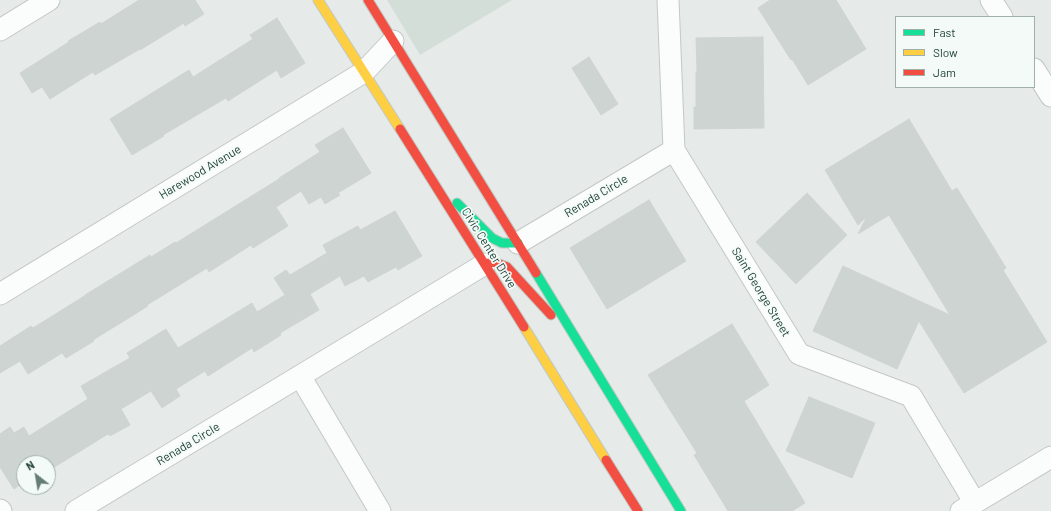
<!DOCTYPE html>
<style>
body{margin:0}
#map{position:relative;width:1051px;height:511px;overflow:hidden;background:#e6ebe9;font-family:Barlow,sans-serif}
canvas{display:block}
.legend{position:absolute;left:895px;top:16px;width:140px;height:72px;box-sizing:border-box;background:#f4faf7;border:1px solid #9fb0ab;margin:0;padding:5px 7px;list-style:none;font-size:12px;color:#204238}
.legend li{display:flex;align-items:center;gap:8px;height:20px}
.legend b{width:20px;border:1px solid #9fb0ab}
.north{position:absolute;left:16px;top:455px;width:40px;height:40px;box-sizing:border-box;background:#f4faf7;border:1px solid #9fb0ab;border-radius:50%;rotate:329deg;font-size:11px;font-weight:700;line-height:16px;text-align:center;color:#204238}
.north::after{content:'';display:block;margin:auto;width:14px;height:18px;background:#657d76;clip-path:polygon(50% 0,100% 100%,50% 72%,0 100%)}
</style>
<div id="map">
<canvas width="1051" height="511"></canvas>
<ul class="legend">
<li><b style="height:5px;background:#16e098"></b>Fast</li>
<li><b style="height:5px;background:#ffcf43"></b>Slow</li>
<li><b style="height:5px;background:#f24e42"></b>Jam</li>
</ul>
<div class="north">N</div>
</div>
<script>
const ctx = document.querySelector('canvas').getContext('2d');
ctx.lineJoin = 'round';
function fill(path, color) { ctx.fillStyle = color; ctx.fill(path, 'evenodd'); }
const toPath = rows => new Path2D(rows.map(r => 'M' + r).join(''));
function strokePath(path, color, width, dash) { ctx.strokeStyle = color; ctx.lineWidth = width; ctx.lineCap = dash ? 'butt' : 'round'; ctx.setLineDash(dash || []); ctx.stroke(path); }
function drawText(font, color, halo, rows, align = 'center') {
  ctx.font = font + ' Barlow,sans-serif'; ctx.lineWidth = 3.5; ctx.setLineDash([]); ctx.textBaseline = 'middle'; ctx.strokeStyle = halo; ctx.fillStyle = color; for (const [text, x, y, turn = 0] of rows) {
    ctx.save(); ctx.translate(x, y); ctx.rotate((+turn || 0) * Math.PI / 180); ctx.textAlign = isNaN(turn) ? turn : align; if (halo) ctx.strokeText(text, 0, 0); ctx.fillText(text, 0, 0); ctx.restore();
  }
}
const built = toPath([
 [387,0,512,0,420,55]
]);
const building = toPath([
 [139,0,195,0,204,14,185,26,184,23,140,50,140,49,95,75,93,72,50,99,42,87,32,93,20,73,69,42,68,41,100,22,101,24,139,0],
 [770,0,836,0,866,49,808,85,792,59,791,60,758,8,770,0],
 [277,18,305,63,281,78,277,70,228,101,226,98,163,135,164,136,132,155,110,119,189,70,193,77,253,39,250,35,277,18],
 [763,37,764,128,694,129,694,107,696,107,696,72,697,72,696,38,763,37],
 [589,57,618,104,601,115,572,68,589,57],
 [909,119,952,191,957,188,1006,268,1003,270,1047,342,964,393,919,321,897,369,813,331,843,266,950,315,889,215,858,234,867,216,858,225,825,170,909,119],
 [343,128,371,173,338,193,340,195,325,204,321,197,309,204,301,191,276,207,288,226,253,248,251,245,209,272,207,268,147,305,148,306,93,340,94,341,66,358,62,353,28,374,20,361,0,373,0,346,31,326,33,328,86,295,85,295,150,255,151,257,175,242,176,243,279,179,279,178,320,152,315,145,343,128],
 [807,193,847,235,796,284,756,242,807,193],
 [649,200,686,261,607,309,570,248,649,200],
 [395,211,422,256,398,270,396,267,368,282,364,276,345,286,340,276,310,294,319,310,280,333,281,335,254,352,252,348,208,376,205,371,176,389,180,396,162,408,151,391,121,409,130,425,110,436,108,434,48,471,48,463,24,463,24,482,14,489,0,467,0,434,10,427,14,433,24,427,29,436,88,399,81,386,130,358,127,353,166,329,178,348,252,303,257,312,285,295,274,278,286,270,290,275,327,253,323,245,358,226,360,230,395,211],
 [732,324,769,385,744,401,805,503,792,511,728,511,694,455,697,453,648,375,732,324],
 [809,397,875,423,852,478,786,451,809,397]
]);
const street = toPath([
 [668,0,674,150,799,354,911,396,975,503],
 [991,0,1002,17],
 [0,30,49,0],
 [1034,69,1051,96],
 [518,243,674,150],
 [0,294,364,72,393,41],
 [300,376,380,511],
 [0,510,1,511],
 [76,511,300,376,485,264],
 [961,511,1051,457]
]);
const fast = toPath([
 [457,203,492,238,502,243,518,243],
 [536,273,681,511]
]);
const slow = toPath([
 [318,0,400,129],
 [524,327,606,460]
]);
const jam = toPath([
 [368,0,536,273],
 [400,129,524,327],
 [485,264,494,262,507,267,551,315],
 [606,460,638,511]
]);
const streetNames = [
 ["Harewood Avenue",200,172,-31],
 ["Renada Circle",596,196,-31],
 ["Civic Center Drive",489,248,58],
 ["Saint George Street",761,292,59],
 ["Renada Circle",188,444,-31]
];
fill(built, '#d3ded9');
fill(building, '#cdd4d2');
strokePath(building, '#ced4d2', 1);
strokePath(street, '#c3c8c6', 23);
strokePath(fast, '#c1c9c6', 11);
strokePath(slow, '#c1c9c6', 11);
strokePath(jam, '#c1c9c6', 11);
strokePath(street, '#fbfcfc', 21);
strokePath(fast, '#16e098', 9);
strokePath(slow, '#ffcf43', 9);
strokePath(jam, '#f24e42', 9);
drawText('12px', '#204238', '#f4faf7', streetNames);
</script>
